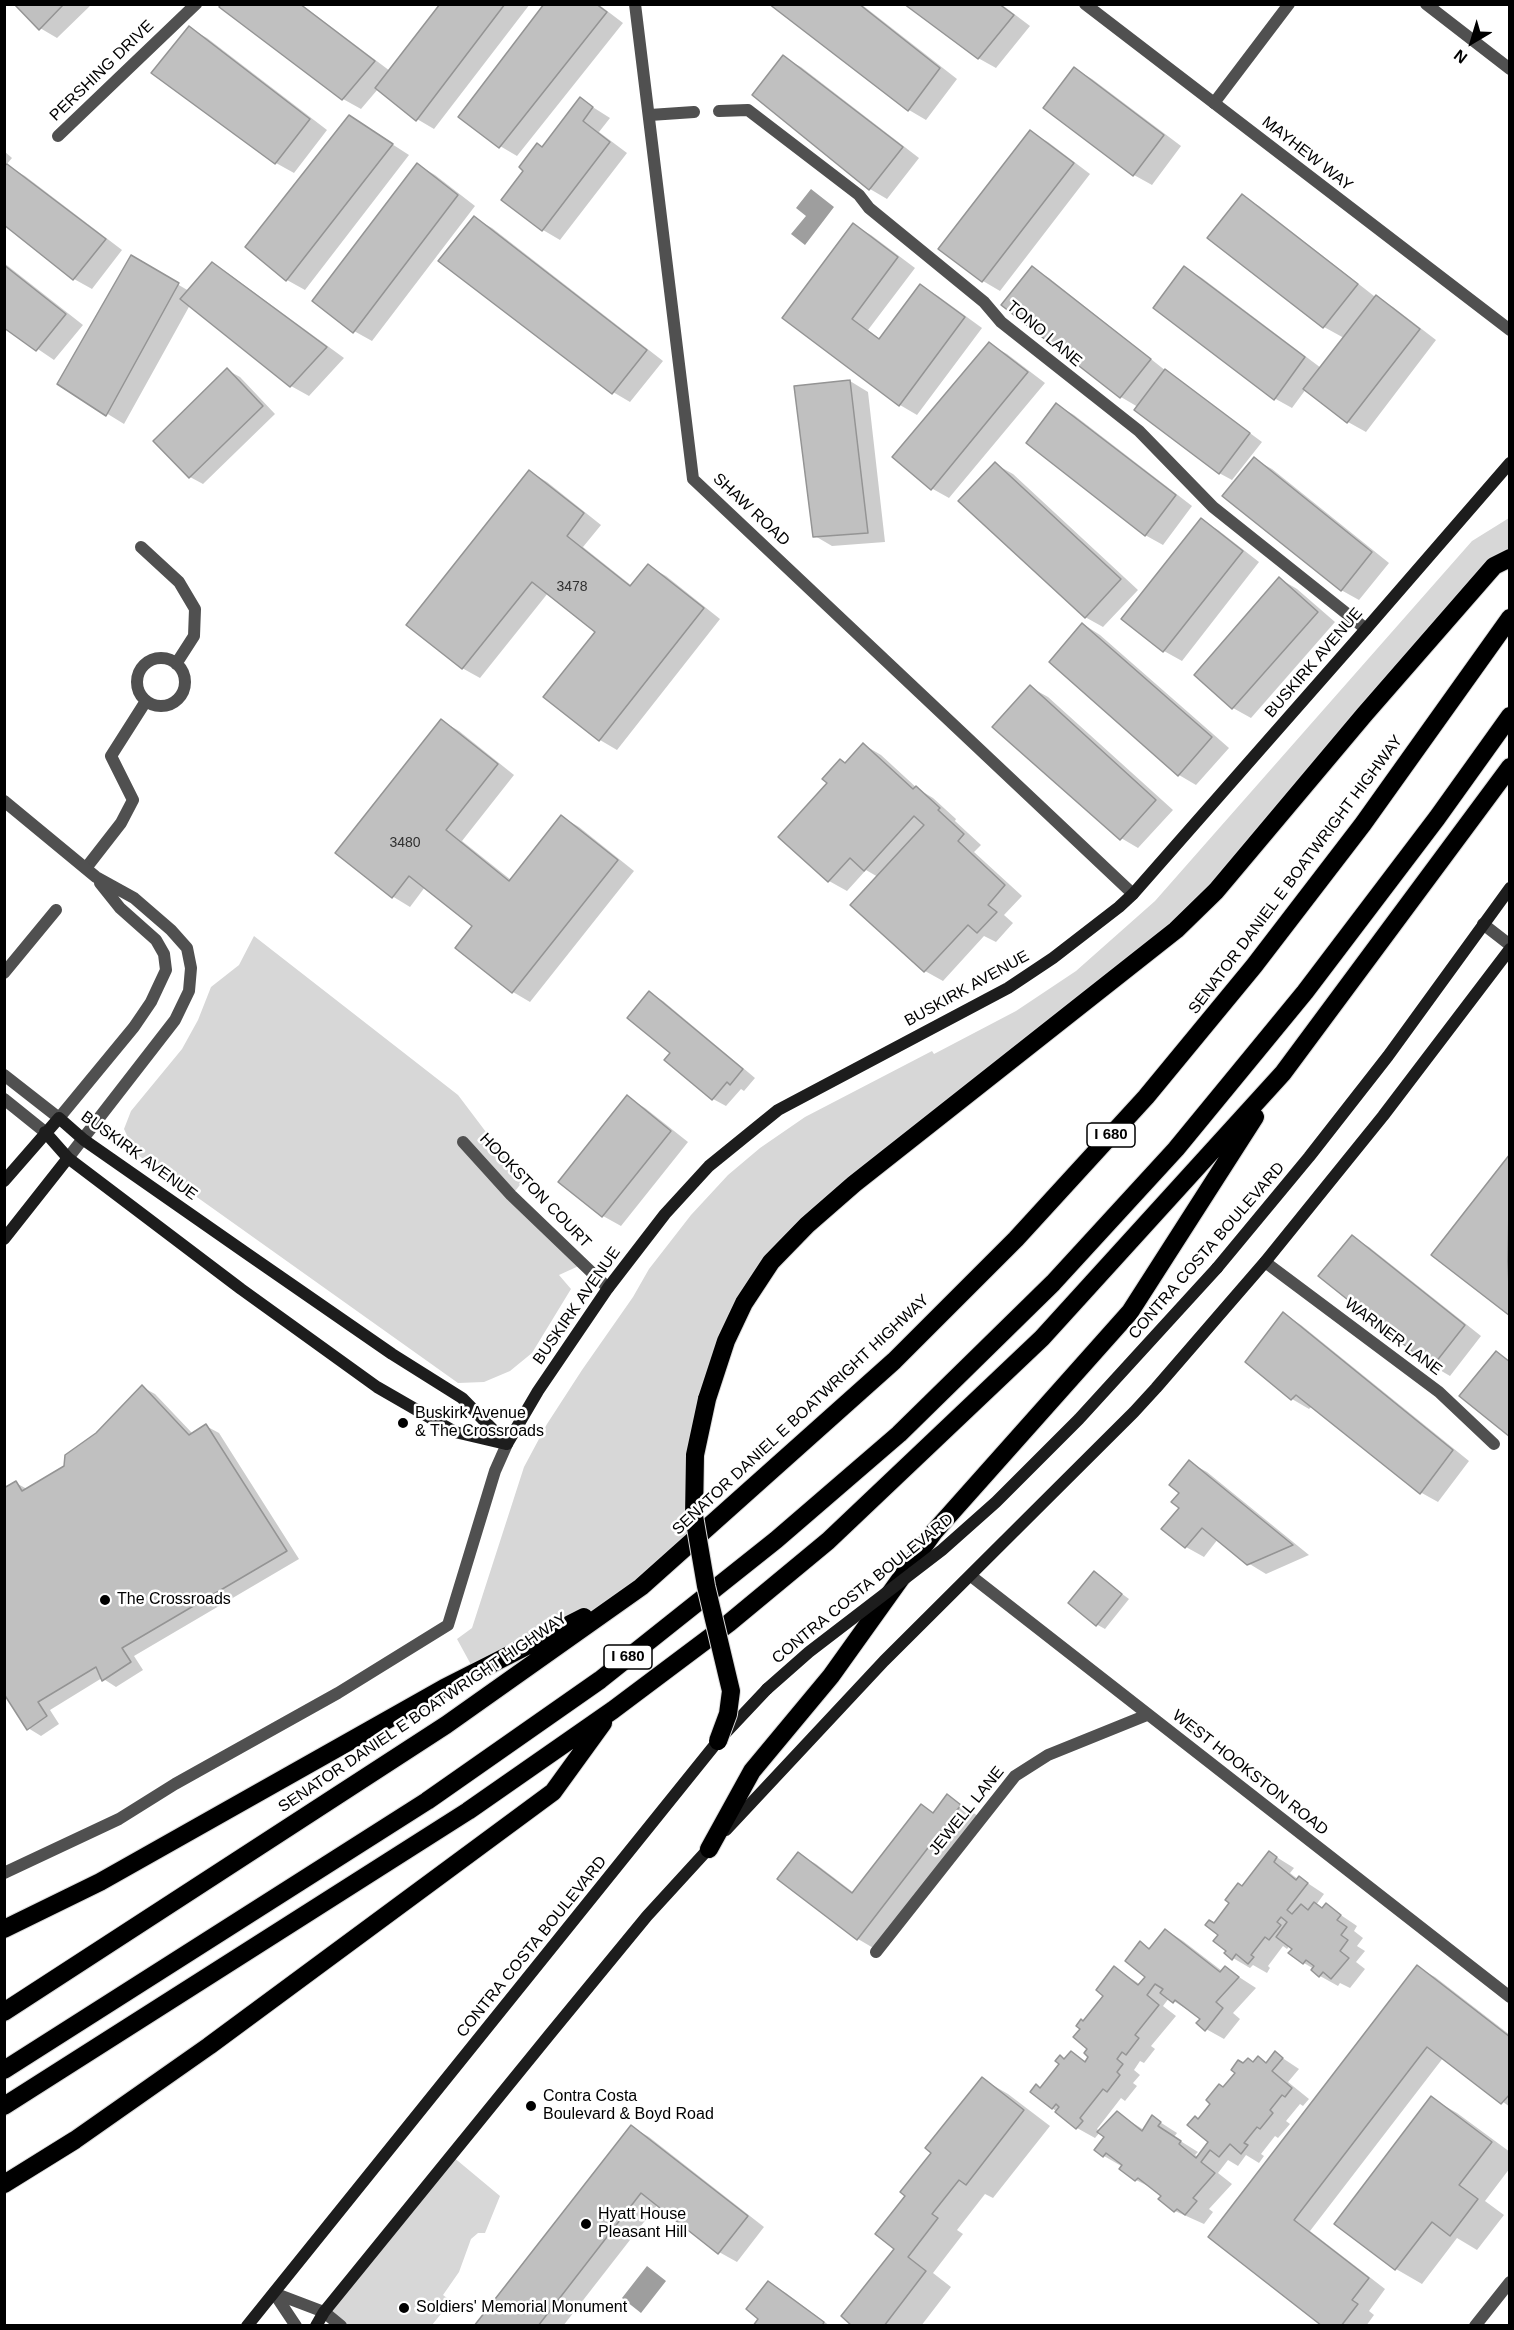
<!DOCTYPE html>
<style>
body{margin:0}
#map{position:relative;width:1514px;height:2330px;overflow:hidden;background:#fff;font-family:Helvetica,sans-serif}
canvas{display:block}
.frame{position:absolute;inset:0;border:6px solid #000;pointer-events:none}
.north{position:absolute;left:1442px;top:12px;width:60px;height:60px;-webkit-text-stroke:4px #fff;paint-order:stroke;rotate:218deg;font-size:16px;font-weight:700;line-height:24px;text-align:center;color:#000}
.north::after{content:'';display:block;margin:auto;width:21px;height:27px;background:#000;clip-path:polygon(50% 0,100% 100%,50% 72%,0 100%)}
</style>
<div id="map">
<canvas width="1514" height="2330"></canvas>
<div class="frame"></div>
<div class="north">N</div>
</div>
<script>
const ctx = document.querySelector('canvas').getContext('2d');
ctx.lineJoin = 'round';
function fill(path, color) { ctx.fillStyle = color; ctx.fill(path, 'evenodd'); }
const toPath = rows => new Path2D(rows.map(r => 'M' + r).join(''));
function strokePath(path, color, width, dash) { ctx.strokeStyle = color; ctx.lineWidth = width; ctx.lineCap = dash ? 'butt' : 'round'; ctx.setLineDash(dash || []); ctx.stroke(path); }
function drawText(font, color, halo, rows, align = 'center') {
  ctx.font = font + ' Helvetica,sans-serif'; ctx.lineWidth = 5; ctx.setLineDash([]); ctx.textBaseline = 'middle'; ctx.strokeStyle = halo; ctx.fillStyle = color; for (const [text, x, y, turn = 0] of rows) {
    ctx.save(); ctx.translate(x, y); ctx.rotate((+turn || 0) * Math.PI / 180); ctx.textAlign = isNaN(turn) ? turn : align; if (halo) ctx.strokeText(text, 0, 0); ctx.fillText(text, 0, 0); ctx.restore();
  }
}
const green = toPath([
 [1509,518,1509,547,1503,556,1216,891,771,1262,707,1399,699,1536,641,1587,475,1672,457,1639,472,1628,524,1467,547,1424,582,1370,633,1297,649,1269,691,1215,728,1175,760,1148,805,1117,932,1051,934,1054,1016,1011,1076,971,1155,901,1472,541],
 [254,936,458,1095,523,1181,512,1195,583,1264,559,1275,571,1289,532,1353,510,1371,484,1382,458,1383,135,1153,124,1129,131,1111,182,1049,198,1020,211,987,239,965],
 [452,2156,500,2196,485,2233,478,2233,471,2239,459,2272,443,2295,447,2298,440,2307,444,2310,432,2325,341,2325,324,2312]
]);
const water = toPath([
 [811,189,834,207,805,245,791,234,806,216,796,208],
 [647,2266,666,2281,641,2313,622,2298]
]);
const shadow = toPath([
 [16,4,92,4,57,38,40,28],
 [223,4,301,4,390,71,441,4,530,4,434,129,417,119,378,89,361,109,343,99,221,6],
 [546,4,598,4,623,23,517,156,500,146],
 [771,4,861,4,957,79,926,120,909,110],
 [906,4,1001,4,1030,26,996,68,978,58],
 [189,28,207,38,327,130,294,173,276,163,153,73],
 [783,57,801,67,919,158,887,199,870,189],
 [1075,69,1092,79,1181,146,1152,185,1134,175,1045,108],
 [580,99,610,118,599,132,627,153,560,240,543,230,542,148],
 [350,117,409,155,305,290,287,280,247,247],
 [1030,132,1048,142,1090,174,1000,291,983,281,940,249],
 [4,151,12,158,6,165,25,176,122,250,92,289,74,279,4,223],
 [418,165,435,175,475,206,372,341,354,331,314,301],
 [1242,196,1259,206,1374,296,1393,307,1436,340,1366,432,1348,422,1306,389,1292,408,1274,398,1185,268,1202,278,1321,368,1344,338,1324,327,1209,237],
 [474,218,492,228,663,361,630,402,613,392],
 [853,225,871,235,915,268,868,330,880,339,921,286,938,296,982,328,917,415,900,405,784,318],
 [131,257,189,291,212,264,229,274,344,358,309,396,291,386,190,305,124,424,59,384],
 [4,263,83,325,54,360,4,326],
 [1032,268,1049,278,1166,371,1262,442,1232,480,1219,473,1138,407,1121,397,1003,304],
 [989,344,1007,354,1045,383,949,498,931,488],
 [227,370,240,377,275,414,203,484,190,477,155,441],
 [850,381,868,392,885,542,832,546,815,536],
 [1057,405,1074,415,1192,506,1163,545,1145,535],
 [1254,459,1272,469,1389,563,1359,600,1341,590],
 [995,464,1013,474,1138,590,1103,627,1085,617],
 [529,471,547,482,601,525,583,547,632,586,648,566,666,576,720,619,617,750,600,740,597,632,548,593,480,678,462,668],
 [1201,520,1218,530,1259,562,1182,661,1164,651,1123,619],
 [1280,579,1297,589,1335,622,1251,718,1233,708,1196,674],
 [1083,624,1100,635,1229,748,1196,785,1179,775],
 [1030,687,1048,697,1173,810,1138,848,1121,838],
 [442,721,459,731,514,775,462,841,511,880,562,817,579,827,634,871,530,1002,513,992,474,926,425,887,410,907,392,896],
 [864,745,881,755,918,789,933,798,956,819,955,821,981,845,974,852,1022,896,1004,915,1013,923,996,942,984,936,943,981,925,971,852,905,878,877,866,870,847,891,829,881,780,836],
 [650,993,663,1001,755,1078,744,1091,741,1089,726,1106,713,1099,666,1060,672,1053],
 [627,1097,645,1108,688,1142,621,1226,603,1216,561,1182],
 [1510,1156,1510,1314,1433,1255],
 [1352,1237,1369,1247,1481,1336,1450,1376,1433,1366],
 [1284,1314,1301,1325,1469,1461,1438,1502,1420,1492,1312,1406,1309,1409,1292,1399],
 [142,1387,155,1394,193,1434,206,1426,219,1433,299,1559,134,1656,143,1670,116,1687,102,1678,50,1710,59,1724,41,1736,28,1728,16,1483,27,1489,66,1466],
 [1189,1462,1207,1472,1309,1555,1266,1574,1248,1563,1218,1539,1204,1557,1186,1547,1164,1529,1181,1508,1181,1493],
 [1094,1573,1129,1599,1105,1629,1096,1624],
 [948,1796,978,1816,875,1949,858,1939,779,1879,798,1854,816,1864,854,1893,921,1806,935,1813],
 [1270,1853,1294,1868,1290,1873,1299,1880,1300,1878,1324,1894,1316,1905,1323,1909,1326,1905,1357,1926,1354,1931,1363,1938,1357,1946,1365,1951,1356,1962,1365,1969,1350,1988,1340,1983,1338,1986,1320,1976,1314,1969,1304,1963,1290,1945,1287,1949,1283,1946,1268,1966,1270,1968,1267,1973,1253,1965,1250,1968,1233,1958,1228,1951,1214,1924],
 [1166,1930,1183,1941,1222,1971,1225,1968,1256,1988,1233,2013,1240,2019,1224,2039,1206,2029,1202,2019,1169,1998,1163,2006,1176,2016,1151,2046,1155,2049,1144,2063,1140,2061,1134,2070,1140,2075,1133,2083,1137,2086,1125,2101,1121,2098,1097,2129,1099,2131,1117,2113,1144,2130,1152,2117,1177,2133,1174,2137,1198,2152,1195,2155,1198,2157,1210,2142,1199,2120,1244,2065,1254,2063,1258,2058,1267,2063,1275,2053,1299,2069,1288,2082,1309,2099,1303,2106,1300,2104,1286,2121,1290,2124,1278,2138,1275,2136,1261,2154,1264,2156,1259,2163,1246,2155,1238,2166,1228,2160,1218,2173,1232,2184,1209,2209,1213,2212,1204,2224,1175,2211,1154,2189,1136,2180,1123,2167,1104,2156,1106,2137,1100,2132,1095,2138,1077,2128,1052,2108,1041,2089,1071,2053,1087,2062,1090,2057,1084,2023,1106,1995,1115,1968,1141,1985,1147,1977,1140,1943,1151,1949],
 [1417,1967,1435,1977,1510,2035,1510,2107,1443,2058,1310,2231,1385,2289,1369,2311,1374,2315,1366,2326,1325,2326,1210,2237],
 [982,2079,1008,2094,1050,2126,993,2198,985,2194,957,2230,963,2234,933,2273,951,2287,921,2326,855,2326,896,2248,907,2195],
 [1431,2098,1457,2113,1510,2152,1510,2168,1485,2201,1504,2215,1477,2250,1457,2238,1422,2284,1396,2269,1336,2223],
 [632,2127,649,2137,764,2227,737,2262,719,2252,658,2204,563,2326,476,2326],
 [769,2283,786,2293,830,2326,755,2326,760,2319]
]);
const building = toPath([
 [14,4,64,4,39,30,14,4],
 [221,4,300,4,375,61,342,100,219,7,221,4],
 [440,4,505,4,416,121,375,88,440,4],
 [544,4,596,4,607,12,499,148,458,117,544,4],
 [769,4,859,4,940,68,908,111,769,4],
 [904,4,999,4,1014,15,978,59,904,4],
 [189,26,310,119,275,164,151,73,189,26],
 [783,55,903,147,869,190,752,95,783,55],
 [1074,67,1164,135,1133,176,1043,108,1074,67],
 [580,97,593,107,583,121,610,142,542,231,501,200,523,171,519,167,537,143,542,147,580,97],
 [349,115,393,144,286,281,245,247,349,115],
 [1030,130,1074,163,982,282,938,249,1030,130],
 [417,163,458,195,353,333,312,301,417,163],
 [7,164,106,239,73,280,4,225,4,166,7,164],
 [1242,194,1358,284,1323,328,1207,238,1242,194],
 [474,216,647,350,612,394,438,261,474,216],
 [853,223,898,257,852,319,879,339,920,284,965,317,899,406,782,318,853,223],
 [131,255,179,283,106,416,57,384,131,255],
 [212,262,327,347,290,387,180,299,212,262],
 [4,265,66,314,36,351,4,328,4,265],
 [1032,266,1151,359,1120,398,1001,305,1032,266],
 [1184,266,1305,357,1274,400,1153,308,1184,266],
 [1376,295,1420,329,1347,423,1303,389,1376,295],
 [989,342,1028,372,931,490,892,457,989,342],
 [227,368,263,406,189,478,153,441,227,368],
 [1165,369,1250,433,1219,474,1134,410,1165,369],
 [850,380,868,533,813,537,794,386,850,380],
 [1056,403,1176,495,1145,536,1026,443,1056,403],
 [1254,457,1372,552,1341,591,1222,496,1254,457],
 [995,462,1121,579,1085,618,958,501,995,462],
 [529,470,584,513,567,536,630,586,648,564,704,608,599,741,543,697,595,632,532,582,462,669,406,625,529,470],
 [1201,518,1243,551,1163,652,1121,619,1201,518],
 [1279,577,1318,612,1232,709,1194,675,1279,577],
 [1082,623,1212,737,1178,776,1049,662,1082,623],
 [1030,685,1156,800,1120,840,992,727,1030,685],
 [441,719,498,764,446,830,509,881,561,815,618,860,512,993,455,948,472,926,409,876,392,898,335,853,441,719],
 [863,743,913,789,916,786,940,808,938,810,964,834,958,841,1005,885,988,905,997,912,977,933,968,925,924,972,850,905,924,825,914,816,864,871,850,858,828,882,778,837,827,783,822,779,840,759,845,763,863,743],
 [649,991,743,1069,730,1085,727,1082,712,1100,664,1060,670,1053,627,1018,649,991],
 [627,1095,671,1131,602,1217,558,1182,627,1095],
 [1510,1154,1508,1261,1510,1316,1431,1255,1510,1154],
 [1352,1235,1465,1325,1432,1367,1318,1276,1352,1235],
 [1283,1312,1453,1450,1420,1494,1296,1395,1291,1400,1245,1362,1283,1312],
 [1496,1351,1510,1362,1510,1437,1459,1396,1496,1351],
 [142,1385,189,1435,206,1424,287,1551,122,1648,131,1662,102,1681,96,1667,38,1702,47,1716,27,1730,4,1694,4,1488,16,1481,22,1491,64,1466,65,1455,96,1433,142,1385],
 [1189,1460,1293,1545,1247,1565,1202,1528,1185,1548,1161,1529,1179,1508,1171,1502,1179,1493,1169,1485,1189,1460],
 [1094,1571,1122,1594,1096,1626,1068,1603,1094,1571],
 [947,1794,961,1805,857,1940,777,1879,798,1852,852,1893,921,1804,933,1813,947,1794],
 [1269,1851,1277,1857,1274,1862,1296,1880,1299,1876,1308,1883,1287,1910,1292,1914,1301,1904,1308,1910,1314,1902,1322,1908,1326,1903,1341,1915,1337,1920,1347,1927,1341,1935,1348,1940,1340,1951,1349,1958,1331,1979,1323,1972,1319,1977,1311,1970,1314,1966,1306,1960,1303,1964,1288,1953,1292,1949,1276,1937,1287,1922,1281,1917,1277,1922,1281,1925,1269,1940,1265,1937,1251,1955,1254,1957,1248,1964,1236,1954,1232,1960,1224,1953,1226,1951,1213,1941,1218,1935,1205,1925,1209,1920,1214,1923,1229,1903,1225,1900,1238,1883,1242,1886,1269,1851],
 [1165,1929,1220,1972,1225,1966,1239,1977,1216,2002,1223,2008,1205,2031,1196,2023,1200,2019,1175,2000,1173,2003,1160,1993,1163,1989,1155,1984,1147,1995,1159,2005,1135,2035,1139,2038,1126,2055,1122,2052,1117,2059,1123,2064,1117,2072,1120,2075,1107,2092,1103,2089,1080,2118,1083,2121,1076,2129,1055,2112,1059,2107,1056,2104,1052,2109,1030,2092,1036,2084,1040,2088,1059,2064,1055,2061,1060,2055,1064,2059,1071,2051,1085,2062,1088,2057,1084,2053,1087,2049,1073,2037,1080,2029,1076,2026,1081,2019,1083,2021,1103,1996,1096,1990,1114,1966,1138,1985,1145,1977,1125,1961,1140,1941,1149,1949,1165,1929],
 [1417,1965,1510,2037,1510,2094,1501,2104,1427,2047,1294,2220,1369,2278,1352,2300,1358,2304,1341,2326,1322,2326,1208,2237,1417,1965],
 [1275,2051,1283,2058,1272,2071,1292,2088,1285,2097,1282,2095,1270,2110,1273,2113,1260,2129,1257,2127,1244,2143,1248,2145,1241,2154,1230,2144,1219,2157,1210,2150,1201,2162,1215,2173,1193,2198,1197,2201,1185,2215,1177,2209,1174,2212,1158,2199,1161,2196,1138,2178,1135,2181,1119,2169,1122,2165,1106,2153,1103,2157,1094,2150,1104,2137,1097,2132,1117,2111,1142,2131,1152,2115,1161,2122,1158,2126,1181,2141,1179,2144,1196,2158,1208,2142,1187,2125,1195,2116,1198,2119,1210,2104,1206,2100,1219,2084,1223,2087,1235,2073,1231,2070,1238,2060,1243,2063,1248,2058,1253,2062,1258,2056,1266,2063,1275,2051],
 [982,2077,1024,2110,966,2185,959,2180,932,2214,938,2218,908,2257,926,2271,884,2326,852,2326,841,2316,894,2249,875,2234,905,2196,900,2192,931,2153,925,2148,982,2077],
 [1431,2096,1492,2142,1459,2185,1478,2199,1450,2236,1432,2222,1395,2270,1334,2224,1431,2096],
 [631,2125,748,2216,718,2254,641,2193,538,2326,474,2326,631,2125],
 [768,2281,824,2322,822,2326,753,2326,758,2319,746,2309,768,2281]
]);
const minor = toPath([
 [635,4,693,479,1133,894],
 [1426,4,1510,69],
 [1214,103,1289,4],
 [719,111,748,110,859,195,869,208,984,302,1001,322,1139,431,1213,507,1366,629],
 [650,115,694,112],
 [58,136,196,4],
 [141,547,179,582,195,609,194,636,176,664],
 '137 682a24 24 0 1 1 48 0a24 24 0 1 1-48 0Z',
 [86,868,121,823,133,800,111,756,146,701],
 [4,973,56,910],
 [4,1075,59,1118],
 [4,1099,45,1132],
 [463,1142,511,1195,608,1288],
 [1265,1262,1439,1392,1494,1444],
 [971,1576,1510,1997],
 [4,1873,119,1819,175,1784,338,1693,448,1625,495,1471,507,1444],
 [876,1952,1015,1776,1048,1755,1147,1715]
]);
const tertiary = toPath([
 [1085,4,1510,330],
 [4,801,96,877,134,898,171,930,187,948,191,968,189,991,175,1020,68,1158],
 [1483,924,1510,945],
 [59,1118,134,1027,151,1002,166,970,164,954,156,940,120,908,100,883],
 [274,2293,324,2312,341,2326],
 [274,2293,296,2326],
 [1475,2326,1510,2282]
]);
const secondary = toPath([
 [45,1132,68,1158,241,1289,377,1387,455,1432,506,1444],
 [4,1181,59,1118,84,1140,246,1253,392,1354,462,1398,507,1444],
 [4,1239,68,1158],
 [1217,1268,1309,1157,1388,1056,1510,888],
 [507,1444,538,1391,608,1288,665,1214,709,1166,778,1110,1008,988,1053,958,1119,907,1133,894,1366,629,1510,463],
 [726,1830,884,1661,1134,1412,1156,1388,1265,1262,1383,1116,1510,949],
 [247,2326,718,1741,767,1689],
 [316,2326,324,2312,550,2034,647,1916,712,1845]
]);
const motorway = toPath([
 [707,1399,726,1341,744,1303,771,1262,807,1225,854,1184,1176,930,1216,891,1364,715,1494,566,1510,558],
 [709,1849,752,1771,831,1676,934,1532,1130,1312,1255,1117],
 [4,1929,100,1882,444,1688,584,1617],
 [4,2012,446,1725,641,1587,894,1361,1016,1239,1146,1097,1254,966,1363,824,1510,618],
 [4,2070,427,1801,600,1680,776,1540,899,1434,1053,1283,1176,1149,1305,992,1437,818,1510,716],
 [4,2106,468,1811,613,1710,729,1623,828,1541,1042,1338,1283,1073,1510,767],
 [4,2184,75,2140,209,2046,553,1792,603,1723]
]);
const secondaryBridge = toPath([
 [767,1689,809,1652,942,1550,996,1502,1079,1419,1217,1268]
]);
const motorwayBridge = toPath([
 [707,1399,695,1455,694,1516,706,1586,731,1691,728,1714,718,1741]
]);
const markers = [
 [403,1423,6,"#000"],
 [105,1600,6,"#000"],
 [531,2106,6,"#000"],
 [586,2224,6,"#000"],
 [404,2308,6,"#000"]
];
const numberNames = [
 ["3478",572,587],
 ["3480",405,843]
];
const shields = [
 [1111,1135,48],
 [628,1657,48]
];
const shieldNames = [
 ["I 680",1111,1135],
 ["I 680",628,1657]
];
const streetNames = [
 ["PERSHING DRIVE",102,71,-44],
 ["MAYHEW WAY",1307,154,38],
 ["TONO LANE",1044,334,40],
 ["SHAW ROAD",751,510,43],
 ["BUSKIRK AVENUE",1314,663,-49],
 ["SENATOR DANIEL E BOATWRIGHT HIGHWAY",1296,875,-53],
 ["BUSKIRK AVENUE",967,989,-29],
 ["BUSKIRK AVENUE",139,1156,36],
 ["HOOKSTON COURT",535,1191,46],
 ["CONTRA COSTA BOULEVARD",1207,1251,-49],
 ["BUSKIRK AVENUE",577,1306,-55],
 ["WARNER LANE",1393,1337,37],
 ["SENATOR DANIEL E BOATWRIGHT HIGHWAY",801,1415,-43],
 ["CONTRA COSTA BOULEVARD",863,1589,-39],
 ["SENATOR DANIEL E BOATWRIGHT HIGHWAY",423,1713,-34],
 ["WEST HOOKSTON ROAD",1250,1773,38],
 ["JEWELL LANE",967,1811,-51],
 ["CONTRA COSTA BOULEVARD",532,1947,-51]
];
const poiNames = [
 ["Buskirk Avenue",415,1414],
 ["& The Crossroads",415,1432],
 ["The Crossroads",117,1600],
 ["Contra Costa",543,2097],
 ["Boulevard & Boyd Road",543,2115],
 ["Hyatt House",598,2215],
 ["Pleasant Hill",598,2233],
 ["Soldiers' Memorial Monument",416,2308]
];
fill(green, '#d7d7d7');
fill(water, '#9e9e9e');
fill(shadow, '#0003');
fill(building, '#c0c0c0');
strokePath(building, '#949494', 1.5);
strokePath(motorway, '#dbdbdb', 20);
strokePath(minor, '#505050', 12);
strokePath(tertiary, '#505050', 12);
strokePath(secondary, '#1d1d1d', 12);
strokePath(motorway, '#000', 18);
strokePath(motorwayBridge, '#dbdbdb', 20, []);
strokePath(secondaryBridge, '#1d1d1d', 12);
strokePath(motorwayBridge, '#000', 18);
for (const [x, y, r, color] of markers) { const dot = new Path2D(); dot.arc(x, y, r, 0, 2 * Math.PI); ctx.fillStyle = color; ctx.fill(dot); strokePath(dot, '#fff', 2); }
drawText('14px', '#303030', null, numberNames);
for (const [x, y, w] of shields) { const box = new Path2D(); box.roundRect(x - w / 2, y - 12, w, 24, 4.5); ctx.fillStyle = '#fff'; ctx.fill(box); strokePath(box, '#000', 1.5); }
drawText('bold 15px', '#000', null, shieldNames);
drawText('16px', '#000', '#fff', streetNames);
drawText('16px', '#000', '#fff', poiNames, 'left');
</script>
